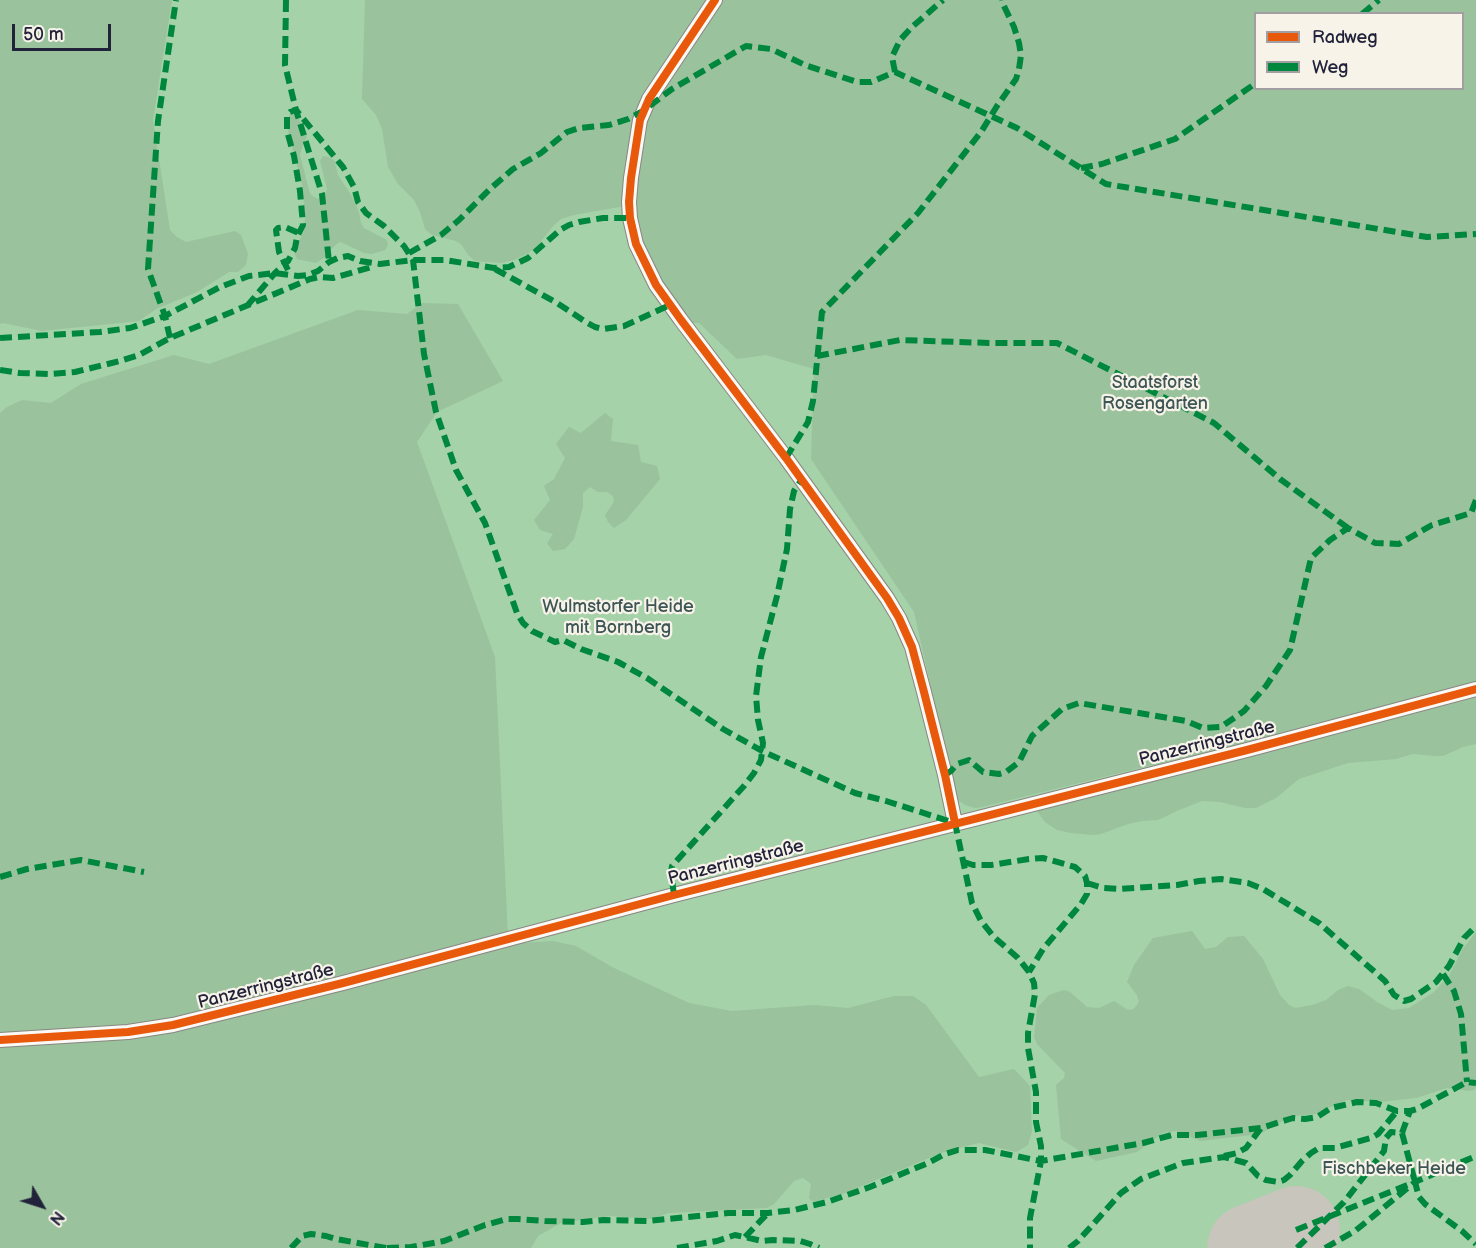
<!DOCTYPE html>
<meta charset="utf-8">
<style>
body{margin:0}
#map{position:relative;width:1476px;height:1248px;overflow:hidden;background:#ded9c6;font-family:"Balsamiq Sans",sans-serif}
canvas{display:block}
.legend{position:absolute;left:1254px;top:12px;width:210px;height:78px;box-sizing:border-box;background:#f7f3e8;border:2px solid #a29fa3;margin:0;padding:8px 10px;list-style:none;font-size:18px;color:#22223b}
.legend li{display:flex;align-items:center;gap:12px;height:30px}
.legend b{width:30px;border:2px solid #a29fa3}
.north{position:absolute;left:12px;top:1176px;width:60px;height:60px;-webkit-text-stroke:4px #f7f3e8;paint-order:stroke;rotate:129deg;font-size:16px;font-weight:700;line-height:24px;text-align:center;color:#22223b}
.north::after{content:'';display:block;margin:auto;width:21px;height:27px;background:#22223b;clip-path:polygon(50% 0,100% 100%,50% 72%,0 100%)}
.scale{position:absolute;left:12px;top:24px;width:99px;height:27px;box-sizing:border-box;border:3px solid #22223b;border-top:0;padding-left:8px;font-size:18px;line-height:21px;white-space:nowrap;color:#22223b;-webkit-text-stroke:4px #f7f3e8;paint-order:stroke}
</style>
<div id="map">
<canvas width="1476" height="1248"></canvas>
<ul class="legend">
<li><b style="height:8px;background:#e8590c"></b>Radweg</li>
<li><b style="height:8px;background:#00873e"></b>Weg</li>
</ul>
<div class="north">N</div>
<div class="scale">50 m</div>
</div>
<script>
const ctx = document.querySelector('canvas').getContext('2d');
ctx.lineJoin = 'round';
function fill(path, color) { ctx.fillStyle = color; ctx.fill(path, 'evenodd'); }
const toPath = rows => new Path2D(rows.map(r => 'M' + r).join(''));
function strokePath(path, color, width, dash) { ctx.strokeStyle = color; ctx.lineWidth = width; ctx.lineCap = dash ? 'butt' : 'round'; ctx.setLineDash(dash || []); ctx.stroke(path); }
function drawText(font, color, halo, rows, align = 'center') {
  ctx.font = font + ' "Balsamiq Sans",sans-serif'; ctx.lineWidth = 4.5; ctx.setLineDash([]); ctx.textBaseline = 'middle'; ctx.strokeStyle = halo; ctx.fillStyle = color; for (const [text, x, y, turn = 0] of rows) {
    ctx.save(); ctx.translate(x, y); ctx.rotate((+turn || 0) * Math.PI / 180); ctx.textAlign = isNaN(turn) ? turn : align; if (halo) ctx.strokeText(text, 0, 0); ctx.fillText(text, 0, 0); ctx.restore();
  }
}
const green = toPath([
 [0,0,1476,0,1476,1248,0,1248],
 [1256,14,1462,14,1462,88,1256,88]
]);
const forest = toPath([
 [0,0,172,0,153,120,170,230,177,237,186,242,235,231,241,235,248,254,246,265,238,272,229,272,197,292,156,309,139,321,42,331,3,323,0,324],
 [365,0,1476,0,1476,685,982,807,975,808,965,805,958,800,955,795,914,612,811,459,814,369,766,355,737,359,699,323,677,322,625,206,574,215,561,219,554,225,538,245,527,254,514,260,501,263,475,261,469,256,461,244,456,241,432,235,425,229,420,212,414,200,398,184,388,167,382,129,376,115,362,99],
 [1256,14,1462,14,1462,88,1256,88],
 [290,114,294,114,297,116,307,133,307,137,303,144,300,155,309,190,311,195,318,199,325,194,327,189,320,161,323,156,328,157,334,160,338,175,351,195,359,212,361,223,364,228,387,240,388,245,385,250,372,254,364,253,341,242,338,243,330,250,327,256,316,263,297,259,294,252,304,231,305,223,303,188,288,131,289,118],
 [422,303,458,304,503,381,437,412,417,442,495,657,508,938,520,943,553,941,576,946,612,967,689,1003,732,1011,814,1005,848,1008,894,996,913,996,926,1005,979,1077,1014,1069,1030,1086,1032,1131,1028,1145,1016,1152,979,1143,941,1153,845,1193,813,1202,809,1198,811,1184,803,1178,794,1181,774,1204,767,1208,669,1213,650,1219,610,1216,561,1223,538,1236,531,1248,0,1248,0,413,7,407,22,400,51,403,81,384,174,355,209,364,358,310,407,314],
 [605,413,613,419,611,441,638,445,641,462,657,466,660,479,626,520,614,528,608,522,605,515,614,502,613,496,607,492,598,492,590,487,583,493,583,507,574,539,565,549,553,551,547,543,553,534,540,530,534,520,550,500,544,486,554,479,565,458,556,444,569,427,581,433],
 [1476,693,1476,744,1463,747,1443,756,1435,756,1413,754,1396,759,1348,763,1299,779,1276,798,1256,808,1245,808,1220,802,1202,801,1179,810,1158,820,1143,821,1128,824,1101,834,1094,835,1071,833,1057,830,1045,822,1037,811,1249,756],
 [1192,931,1205,949,1216,947,1228,937,1244,936,1263,959,1280,995,1289,1005,1295,1008,1312,1005,1326,1000,1338,990,1348,986,1359,989,1377,1002,1392,1010,1409,1008,1434,992,1449,976,1462,950,1476,932,1476,1089,1470,1091,1447,1088,1416,1098,1380,1102,1347,1100,1315,1114,1292,1116,1260,1134,1200,1141,1176,1131,1163,1133,1137,1152,1096,1161,1061,1139,1056,1085,1064,1078,1065,1073,1037,1044,1034,1037,1037,1008,1049,995,1064,990,1070,992,1087,1007,1099,1008,1114,1001,1128,1010,1134,1009,1139,1002,1137,995,1127,982,1134,965,1153,938]
]);
const runway = toPath([
 [1251,1248,1296,1230]
]);
const street = toPath([
 [715,0,649,99,640,120,631,178,629,202,630,218,636,244,656,285,681,320,786,458,887,598,899,618,912,647,924,692,945,775,955,823],
 [0,1040,128,1032,173,1025,343,983,674,895,1247,750,1476,689]
]);
const quiet = toPath([
 [286,0,285,65,296,110,322,194,329,262],
 [1362,14,1379,0],
 [895,72,892,57,900,40,912,27,943,0],
 [1081,168,1102,164,1175,139,1256,83],
 [409,253,441,235,459,220,490,189,513,169,541,153,567,132,579,128,609,125,628,119,643,111,672,89,746,46,771,49,805,65,857,82,871,82,895,72,1017,128,1106,184,1427,237,1476,234],
 [495,269,557,303,586,322,595,327,603,329,624,326,670,305],
 [288,270,279,252,276,230,278,228,285,227,299,233],
 [247,306,275,273,288,261,295,248,297,237,303,225,300,191,294,156,287,131,287,115,290,112,296,110,343,167,354,187,358,202,366,213,384,226,404,246,413,260,424,354,436,412,456,470,485,523,517,613,523,623,532,631,555,642,563,640,581,649,618,662,647,678,723,729,762,751,855,793,886,801,955,823,972,903,981,921,994,937,1018,958,1029,972,1034,983,1035,994,1028,1033,1028,1048,1036,1092,1036,1122,1041,1146,1041,1161,1030,1218,1030,1248],
 [0,338,100,332,130,328,165,316,220,287,249,276,275,273,298,276,308,275,318,271,329,262,338,258,348,256,360,261,380,264,413,260,445,260,494,268,509,267,528,258,560,230,569,225,579,222,603,218,630,218],
 [170,338,165,316,148,269,158,121,176,0],
 [817,356,900,340,989,343,1057,343,1214,423,1280,479,1348,528],
 [0,370,20,373,49,374,75,372,120,361,139,355,170,338,310,279,319,277,333,278,375,266],
 [786,458,808,422,813,401,822,312,918,213,981,132,997,106,1016,79,1019,69,1021,55,1019,43,1014,27,1003,4,1002,0],
 [945,775,951,771,957,764,969,760,983,772,999,774,1006,772,1019,762,1032,736,1062,709,1079,703,1186,721,1203,728,1221,727,1244,711,1266,686,1290,650,1311,558,1330,540,1348,528,1375,543,1399,544,1432,525,1471,513,1476,500],
 [964,862,973,865,991,865,1029,859,1043,858,1075,867,1085,876,1087,883,1087,894,1081,904,1043,949,1029,972],
 [0,877,27,869,81,860,144,872],
 [1087,883,1103,888,1120,889,1177,885,1199,881,1221,879,1248,883,1263,889,1319,923,1385,981,1394,995,1404,1001,1411,999,1436,982,1449,966,1464,938,1476,926],
 [674,895,671,872,672,866,744,786,754,773,761,760,763,743,758,720,756,696,761,657,777,596,787,549,790,509,794,491,802,479],
 [1443,974,1454,991,1461,1014,1467,1082],
 [1402,1133,1415,1182],
 [1224,1156,1237,1153,1246,1148,1261,1128],
 [1296,1230,1415,1182,1419,1197,1425,1204,1462,1231,1476,1244],
 [745,1237,768,1213],
 [291,1248,302,1236,311,1234,326,1236,336,1239,386,1248],
 [387,1248,411,1247,444,1241,485,1225,507,1219,518,1219,545,1221,583,1222,604,1220,647,1221,728,1213,768,1213,794,1210,827,1202,870,1187,928,1163,945,1154,958,1150,985,1150,1041,1161,1143,1143,1172,1135,1197,1135,1261,1128,1293,1118,1305,1119,1317,1117,1331,1108,1357,1102,1376,1103,1397,1111,1410,1111],
 [677,1248,717,1241,735,1235,762,1241,773,1240,800,1241,810,1244,819,1248],
 [1069,1248,1078,1241,1121,1193,1141,1179,1183,1163,1224,1157,1246,1163,1258,1176,1266,1180,1278,1182,1284,1180,1290,1175,1302,1161,1311,1153,1319,1148,1335,1148,1371,1138,1378,1134,1397,1111],
 [1297,1248,1344,1202,1384,1151,1386,1138,1391,1132,1402,1133,1410,1111,1417,1109,1467,1082,1476,1083],
 [1325,1248,1355,1231,1415,1182,1476,1156]
]);
const cycleway = toPath([
 [715,0,649,99,640,120,631,178,629,202,630,218,636,244,656,285,681,320,786,458,887,598,899,618,912,647,924,692,945,775,955,823],
 [0,1040,128,1032,173,1025,343,983,674,895,1247,750,1476,689]
]);
const parkNames = [
 ["Staatsforst",1155,383],
 ["Rosengarten",1155,404],
 ["Wulmstorfer Heide",618,607],
 ["mit Bornberg",618,628],
 ["Fischbeker Heide",1394,1169]
];
const streetNames = [
 ["Panzerringstraße",1207,744,-14],
 ["Panzerringstraße",736,863,-14],
 ["Panzerringstraße",266,987,-14]
];
fill(green, '#a5d2a9');
fill(forest, '#99c29d');
strokePath(runway, '#c8c5bc', 88);
strokePath(street, '#898681', 16);
strokePath(street, '#faf9f6', 14);
strokePath(quiet, '#00873e', 6, [12, 6]);
strokePath(cycleway, '#e8590c', 8);
drawText('18px', '#3c5555', '#f7f3e8', parkNames);
drawText('18px', '#22223b', '#f7f3e8', streetNames);
</script>
